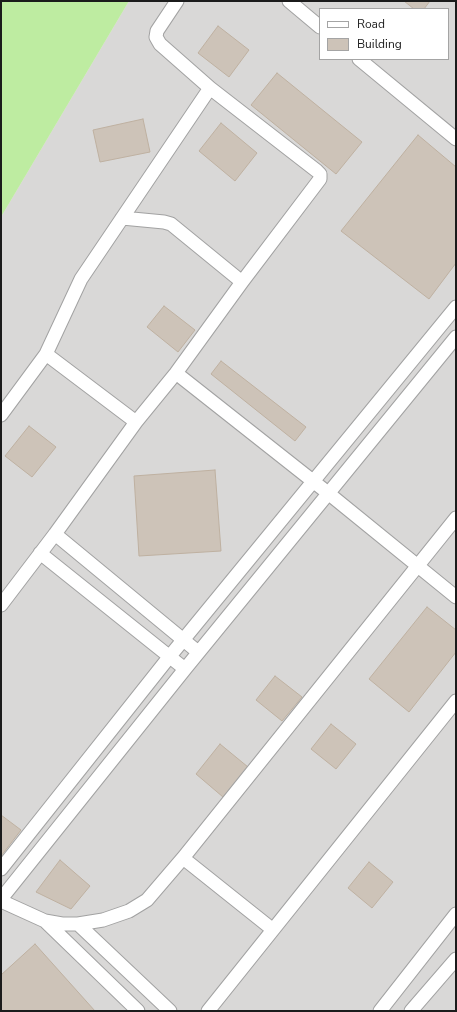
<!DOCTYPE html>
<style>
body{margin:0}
#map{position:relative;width:457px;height:1012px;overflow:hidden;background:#edeadf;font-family:"Nunito Sans",sans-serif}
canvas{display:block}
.frame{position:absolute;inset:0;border:2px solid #1b1b1b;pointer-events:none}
.legend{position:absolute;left:319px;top:8px;width:130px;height:52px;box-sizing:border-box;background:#fff;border:1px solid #a4a4a4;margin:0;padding:5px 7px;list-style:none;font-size:12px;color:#1b1b1b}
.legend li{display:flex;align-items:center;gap:8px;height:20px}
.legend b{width:20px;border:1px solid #a4a4a4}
</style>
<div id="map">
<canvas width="457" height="1012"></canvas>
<div class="frame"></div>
<ul class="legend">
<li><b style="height:5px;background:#fff"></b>Road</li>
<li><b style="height:11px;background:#cdc3b8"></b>Building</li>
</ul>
</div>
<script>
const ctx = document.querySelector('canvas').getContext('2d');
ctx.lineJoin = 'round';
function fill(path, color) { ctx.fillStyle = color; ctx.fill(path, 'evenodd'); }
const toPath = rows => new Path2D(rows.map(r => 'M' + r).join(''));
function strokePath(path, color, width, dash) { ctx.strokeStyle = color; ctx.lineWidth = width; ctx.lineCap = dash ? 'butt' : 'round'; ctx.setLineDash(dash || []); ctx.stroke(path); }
const residential = toPath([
 [129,1,456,1,456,1011,1,1011,1,217],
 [320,9,448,9,448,59,320,59]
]);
const grass = toPath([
 [1,1,129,1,1,217]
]);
const building = toPath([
 [404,1,430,1,424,9,414,9,404,1],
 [218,26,249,50,229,77,198,53,218,26],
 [277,73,362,142,336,174,251,105,277,73],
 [143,119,150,152,100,162,93,130,143,119],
 [221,123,257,153,235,181,199,151,221,123],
 [418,135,456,167,456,263,429,299,341,231,418,135],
 [164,306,195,330,178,352,147,327,164,306],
 [221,361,306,427,295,441,211,374,221,361],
 [29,426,56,447,32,477,5,456,29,426],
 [215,470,221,551,139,556,134,476,215,470],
 [427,607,456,630,456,652,409,712,369,679,427,607],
 [275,676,302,697,282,721,256,700,275,676],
 [331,724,356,744,336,769,311,749,331,724],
 [220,744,248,767,223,797,196,774,220,744],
 [1,815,21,830,1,856,1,815],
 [60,860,90,886,71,909,36,892,60,860],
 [369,862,393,882,372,908,348,888,369,862],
 [35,944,95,1011,1,1011,1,975,35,944]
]);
const minor = toPath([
 [289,1,320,27],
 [359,59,456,139],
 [122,218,164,222,171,224,242,282],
 [46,354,136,422],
 [176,373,328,493,456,597],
 [1,415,46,354,81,279,210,88,160,44,156,37,157,31,177,1],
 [55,534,198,652],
 [40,553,185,669],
 [1,605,55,534,136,422,176,373,242,282,320,179,320,174,317,171,210,88],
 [183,858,272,929],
 [1,869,170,656,456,307],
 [1,899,185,669,456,337],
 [1,901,45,921,62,924,78,924,103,920,129,911,147,900,183,858,456,518],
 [45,921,138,1011],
 [78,924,170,1011],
 [208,1011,456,701],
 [380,1011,456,914],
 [411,1011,456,959]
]);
fill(residential, '#d9d8d7');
fill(grass, '#beeca1');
fill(building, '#cdc3b8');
strokePath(building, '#bfb1a1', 1);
strokePath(minor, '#a2a2a2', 15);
strokePath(minor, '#fff', 13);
</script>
